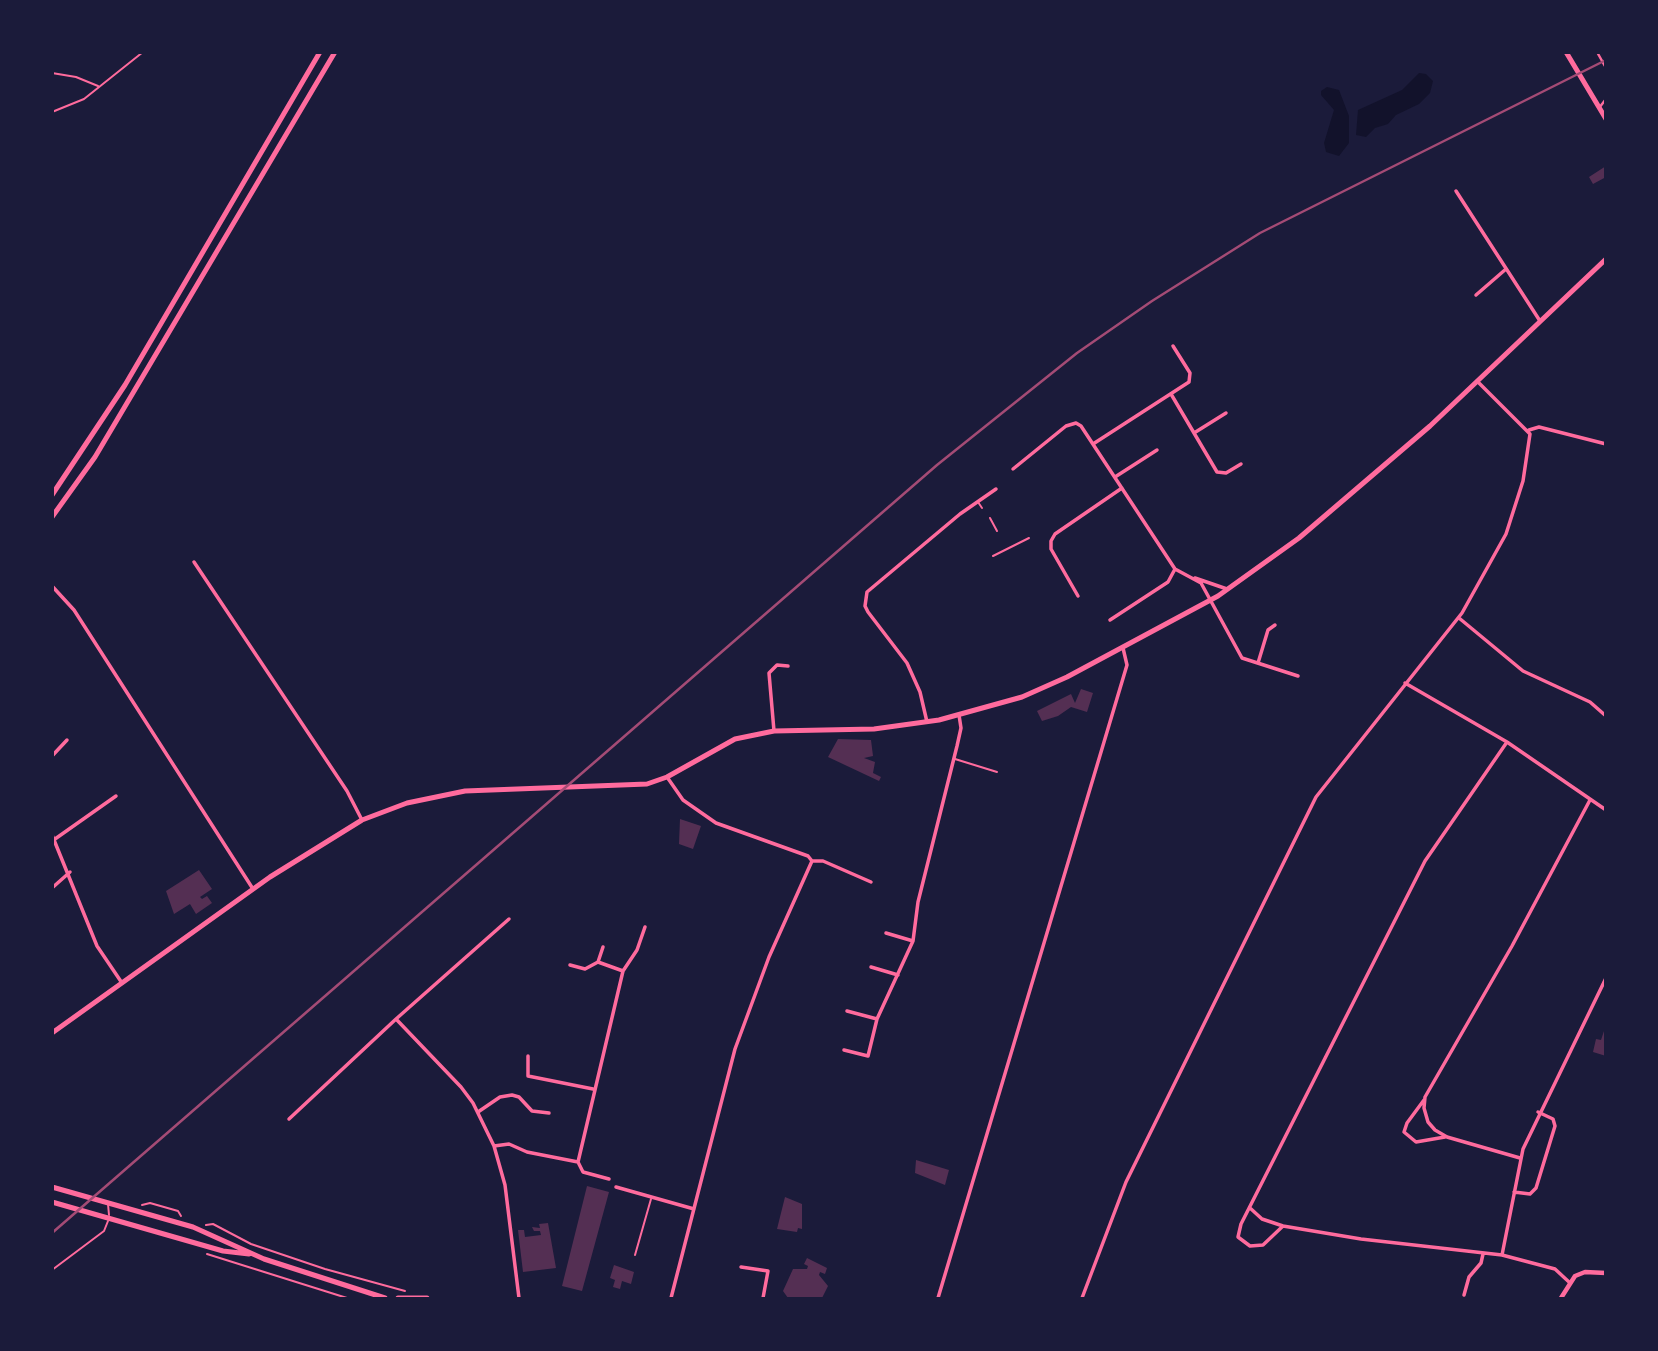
<!DOCTYPE html>
<style>
body{margin:0}
#map{position:relative;width:1658px;height:1351px;overflow:hidden;background:#1b1b3a;font-family:"Roboto Serif",serif}
canvas{display:block}
.frame{position:absolute;inset:0;border:54px solid #1b1b3a;pointer-events:none}
</style>
<div id="map">
<canvas width="1658" height="1351"></canvas>
<div class="frame"></div>
</div>
<script>
const ctx = document.querySelector('canvas').getContext('2d');
ctx.lineJoin = 'round';
function fill(path, color) { ctx.fillStyle = color; ctx.fill(path, 'evenodd'); }
const toPath = rows => new Path2D(rows.map(r => 'M' + r).join(''));
function strokePath(path, color, width, dash) { ctx.strokeStyle = color; ctx.lineWidth = width; ctx.lineCap = dash ? 'butt' : 'round'; ctx.setLineDash(dash || []); ctx.stroke(path); }
const water = toPath([
 [1419,73,1426,74,1433,81,1430,93,1419,104,1396,115,1388,124,1375,128,1366,137,1356,135,1358,110,1402,90],
 [1327,87,1339,90,1349,116,1349,143,1339,156,1326,152,1324,143,1334,110,1321,95,1321,91]
]);
const building = toPath([
 [1606,166,1606,177,1593,184,1589,177],
 [1081,689,1093,693,1087,712,1071,707,1058,716,1042,721,1037,711,1071,694,1075,703],
 [838,739,871,740,873,756,864,758,875,762,873,773,881,777,879,781,828,757],
 [680,819,701,826,693,849,679,844],
 [199,870,212,889,200,897,202,899,207,896,212,903,196,914,190,904,174,914,166,891],
 [1605,1028,1606,1028,1606,1056,1593,1052,1596,1039,1601,1040],
 [916,1160,949,1170,945,1185,915,1173],
 [587,1186,609,1192,582,1291,562,1286],
 [785,1197,802,1204,802,1229,798,1228,797,1232,777,1229],
 [548,1223,556,1268,523,1272,518,1230,524,1230,525,1237,541,1235,540,1231,534,1231,532,1227,540,1228,539,1224],
 [807,1258,827,1268,825,1274,820,1272,819,1275,828,1286,822,1298,788,1298,783,1291,793,1269,807,1269,808,1266,804,1264],
 [614,1265,634,1272,631,1284,622,1281,620,1289,613,1287,615,1280,610,1278]
]);
const path = toPath([
 [142,1205,150,1203,178,1211,181,1216],
 [206,1225,213,1224,251,1244,325,1269,405,1291],
 [207,1254,347,1298]
]);
const service = toPath([
 [52,73,76,77,98,86],
 [52,112,84,99,143,52],
 [978,502,982,508],
 [990,518,997,531],
 [993,556,1029,538],
 [955,759,997,772],
 [108,1204,109,1215],
 [635,1255,651,1199],
 [52,1270,104,1231,108,1221]
]);
const pedestrian = toPath([
 [1597,52,1606,68],
 [1599,108,1606,99]
]);
const minor = toPath([
 [1456,191,1540,321],
 [1476,295,1506,269],
 [1171,394,1217,472,1226,473,1241,464],
 [1529,430,1539,427,1606,444],
 [1194,433,1226,413],
 [1093,444,1189,382,1190,373,1173,346],
 [1013,469,1066,426,1076,423,1081,426,1175,569,1201,583,1242,658,1298,676],
 [1115,477,1157,450],
 [194,562,347,791,362,820],
 [1195,578,1227,589],
 [52,586,74,610,253,889],
 [1078,596,1051,549,1051,541,1055,534,1122,488],
 [1459,618,1523,671,1590,702,1606,716],
 [1110,620,1168,582,1175,569],
 [1258,663,1268,630,1275,625],
 [1405,683,1507,742,1606,810],
 [927,722,920,692,907,663,868,612,865,606,867,592,960,514,996,489],
 [774,731,769,673,777,665,788,666],
 [52,756,67,740],
 [667,777,683,800,716,823,808,856,812,861,823,861,871,882],
 [52,835,97,946,122,983],
 [55,839,116,796],
 [52,888,70,872],
 [886,933,913,941],
 [598,962,603,947],
 [570,965,585,969,598,962,623,971],
 [871,967,898,975],
 [847,1011,877,1019],
 [396,1019,461,1087,473,1103,494,1146,505,1185,519,1298],
 [844,1050,868,1056,877,1019,913,941,918,902,957,746,961,728,959,715],
 [528,1056,528,1076,593,1089],
 [1424,1100,1407,1123,1404,1132,1416,1142,1445,1137],
 [478,1112,500,1097,512,1095,519,1097,532,1111,549,1113],
 [289,1119,396,1019,509,919],
 [494,1146,509,1144,527,1152,578,1162],
 [1520,1158,1447,1137,1435,1130,1428,1122,1424,1108,1425,1097,1512,946,1590,800],
 [609,1179,583,1172,578,1162,623,971,637,950,645,927],
 [616,1187,694,1209],
 [1514,1192,1530,1194,1536,1188,1555,1126,1553,1119,1538,1112],
 [1250,1208,1262,1219,1283,1226,1361,1239,1502,1255,1555,1269,1569,1282],
 [1283,1226,1263,1245,1250,1246,1238,1237,1241,1224,1425,861,1507,742],
 [1502,1255,1523,1149,1606,978],
 [741,1267,768,1271,763,1298],
 [1464,1295,1469,1277,1481,1263,1483,1254],
 [671,1298,735,1049,769,957,812,861],
 [938,1298,1127,665,1123,648],
 [1082,1298,1126,1182,1316,797,1462,613,1506,534,1523,481,1530,434,1478,382]
]);
const tertiary = toPath([
 [1561,1298,1575,1276,1585,1272,1606,1273]
]);
const secondary = toPath([
 [1566,52,1606,119],
 [52,495,125,385,320,52],
 [52,517,95,457,335,52],
 [52,1033,270,877,362,820,407,803,465,791,647,784,667,777,735,739,774,731,874,729,939,720,1022,697,1067,677,1218,596,1299,538,1430,426,1606,259],
 [52,1187,193,1227,264,1259,385,1298],
 [52,1202,223,1251,249,1254],
 [398,1298,427,1298]
]);
const rail = toPath([
 [52,1233,937,465,1077,353,1152,301,1260,233,1606,60]
]);
fill(water, '#12122b');
fill(building, '#542f53');
strokePath(path, '#ff6b9d', 2);
strokePath(service, '#ff6b9d', 2);
strokePath(pedestrian, '#ff6b9d', 2.5);
strokePath(minor, '#ff6b9d', 3.5);
strokePath(tertiary, '#ff6b9d', 4.5);
strokePath(secondary, '#ff6b9d', 5);
strokePath(rail, '#a44b75', 2.5);
</script>
